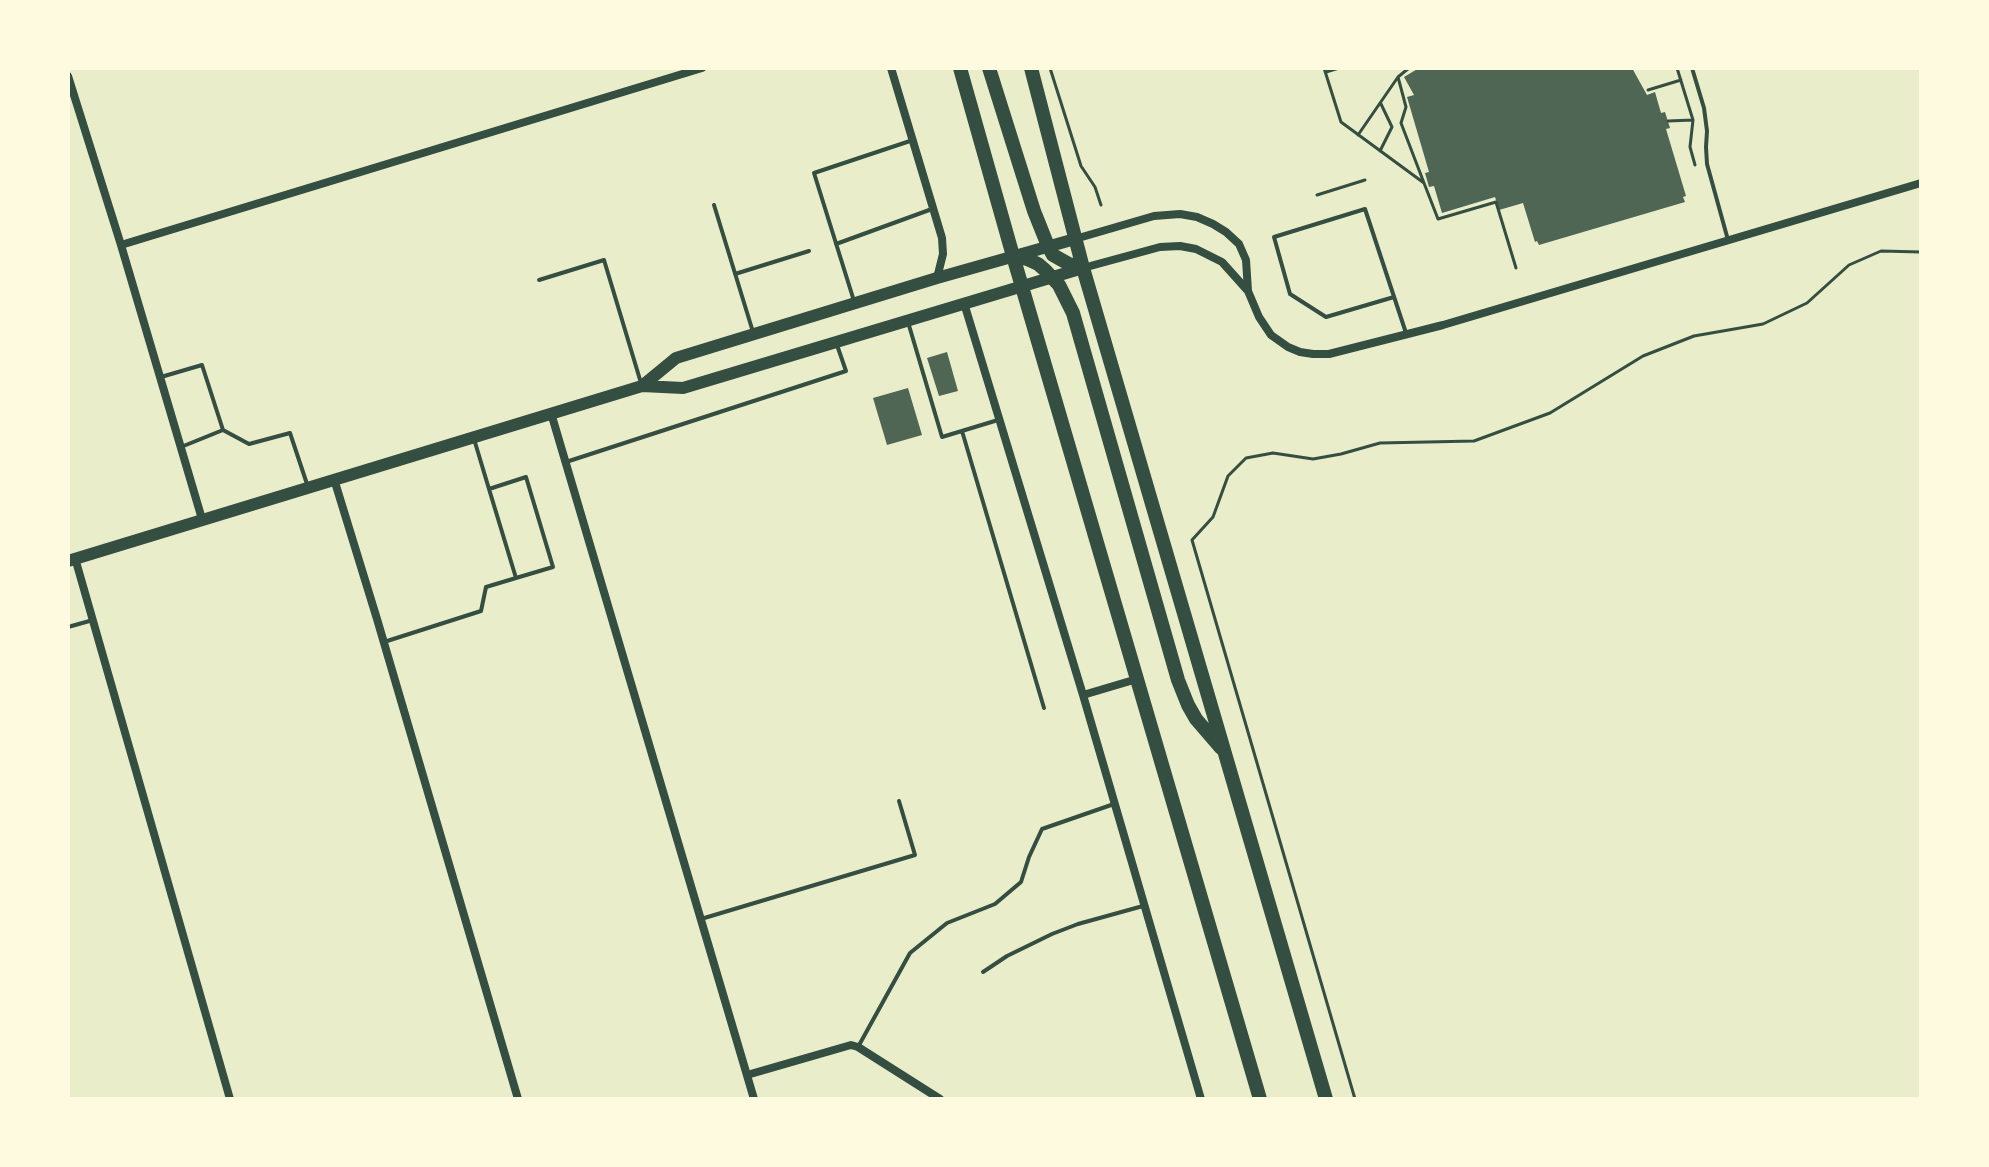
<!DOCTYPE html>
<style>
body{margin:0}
#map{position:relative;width:1989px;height:1167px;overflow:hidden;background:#e9edc9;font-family:Roboto,sans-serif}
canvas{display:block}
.frame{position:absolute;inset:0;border:70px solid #fefae0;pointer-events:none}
</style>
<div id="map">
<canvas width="1989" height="1167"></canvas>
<div class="frame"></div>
</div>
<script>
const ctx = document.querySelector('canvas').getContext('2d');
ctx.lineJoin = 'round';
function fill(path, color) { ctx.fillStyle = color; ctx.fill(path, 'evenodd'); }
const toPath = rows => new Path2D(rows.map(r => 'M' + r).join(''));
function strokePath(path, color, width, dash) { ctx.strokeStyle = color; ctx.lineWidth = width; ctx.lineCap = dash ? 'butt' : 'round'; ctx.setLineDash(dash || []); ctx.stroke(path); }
const building = toPath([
 [1419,68,1632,68,1647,95,1655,92,1661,113,1665,112,1670,128,1666,129,1686,196,1683,197,1685,202,1539,245,1537,241,1535,242,1523,203,1499,210,1495,197,1442,213,1434,186,1429,187,1425,173,1429,172,1407,97,1414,95,1404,77],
 [947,352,958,391,939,396,927,358],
 [908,388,922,435,887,445,873,398]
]);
const path = toPath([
 [1050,68,1081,166,1095,187,1101,205],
 [1324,68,1341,122,1424,183,1438,219,1496,202,1516,268],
 [1677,68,1693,120,1690,147,1695,165],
 [1326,72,1339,68],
 [1398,77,1409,68],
 [1648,90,1681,80],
 [1668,121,1693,120],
 [1358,135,1398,77,1406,107,1401,123,1424,183],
 [1380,151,1392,127,1381,104],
 [1317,195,1365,180],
 [1355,1099,1192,540,1213,517,1228,476,1246,458,1273,453,1313,459,1341,454,1380,443,1474,441,1550,413,1643,356,1694,336,1763,324,1807,303,1849,265,1881,251,1921,252]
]);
const service = toPath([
 [1692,68,1704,108,1707,131,1706,147,1707,164,1728,240],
 [714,205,753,332],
 [836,244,932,209],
 [735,274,809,251],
 [539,280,604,260,641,383],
 [1394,297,1326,317,1290,294,1274,237,1365,209,1406,333],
 [854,301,814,173,913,140],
 [908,322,942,437,998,420],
 [161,377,202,365,223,430,181,447],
 [223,430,249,444,290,433,308,487],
 [962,431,1044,708],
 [474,439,489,489,526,477,553,567,516,578,489,489],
 [566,462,846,371,837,345],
 [68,627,93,620],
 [384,642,481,611,486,587,516,578],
 [701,919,915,855,899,801],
 [983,972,1007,956,1052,934,1078,924,1143,906],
 [858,1047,910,953,947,923,995,904,1021,882,1029,857,1042,829,1114,804]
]);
const minor = toPath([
 [891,68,942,238,943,254,937,278],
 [68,76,121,245,202,519],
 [1075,239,1154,216,1180,214,1197,217,1213,224,1226,232,1239,244,1246,260,1248,291,1259,317,1271,335,1288,347,1300,352,1313,354,1329,354,1443,325,1921,183],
 [121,245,702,68],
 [1083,268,1160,247,1180,246,1196,249,1222,262,1248,291],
 [964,303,1083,695,1201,1099],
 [551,413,754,1099],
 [334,479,377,619,518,1099],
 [75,558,230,1099],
 [1083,695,1137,679],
 [747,1075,851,1045,858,1047,940,1099]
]);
const secondary = toPath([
 [642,386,676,358,937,278,1075,239],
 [68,561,642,386,683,388,1083,268]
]);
const primary = toPath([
 [960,68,1013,256,1260,1099],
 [989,68,1034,211,1048,246,1053,255,1060,259,1069,264,1083,268],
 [1031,68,1083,268,1326,1099],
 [1013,256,1027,259,1038,264,1045,270,1059,285,1073,313,1178,680,1188,705,1196,719,1221,748]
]);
fill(building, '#4f6655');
strokePath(path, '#344e41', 3);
strokePath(service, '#344e41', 4);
strokePath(minor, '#344e41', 8);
strokePath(secondary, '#344e41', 12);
strokePath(primary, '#344e41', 14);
</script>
